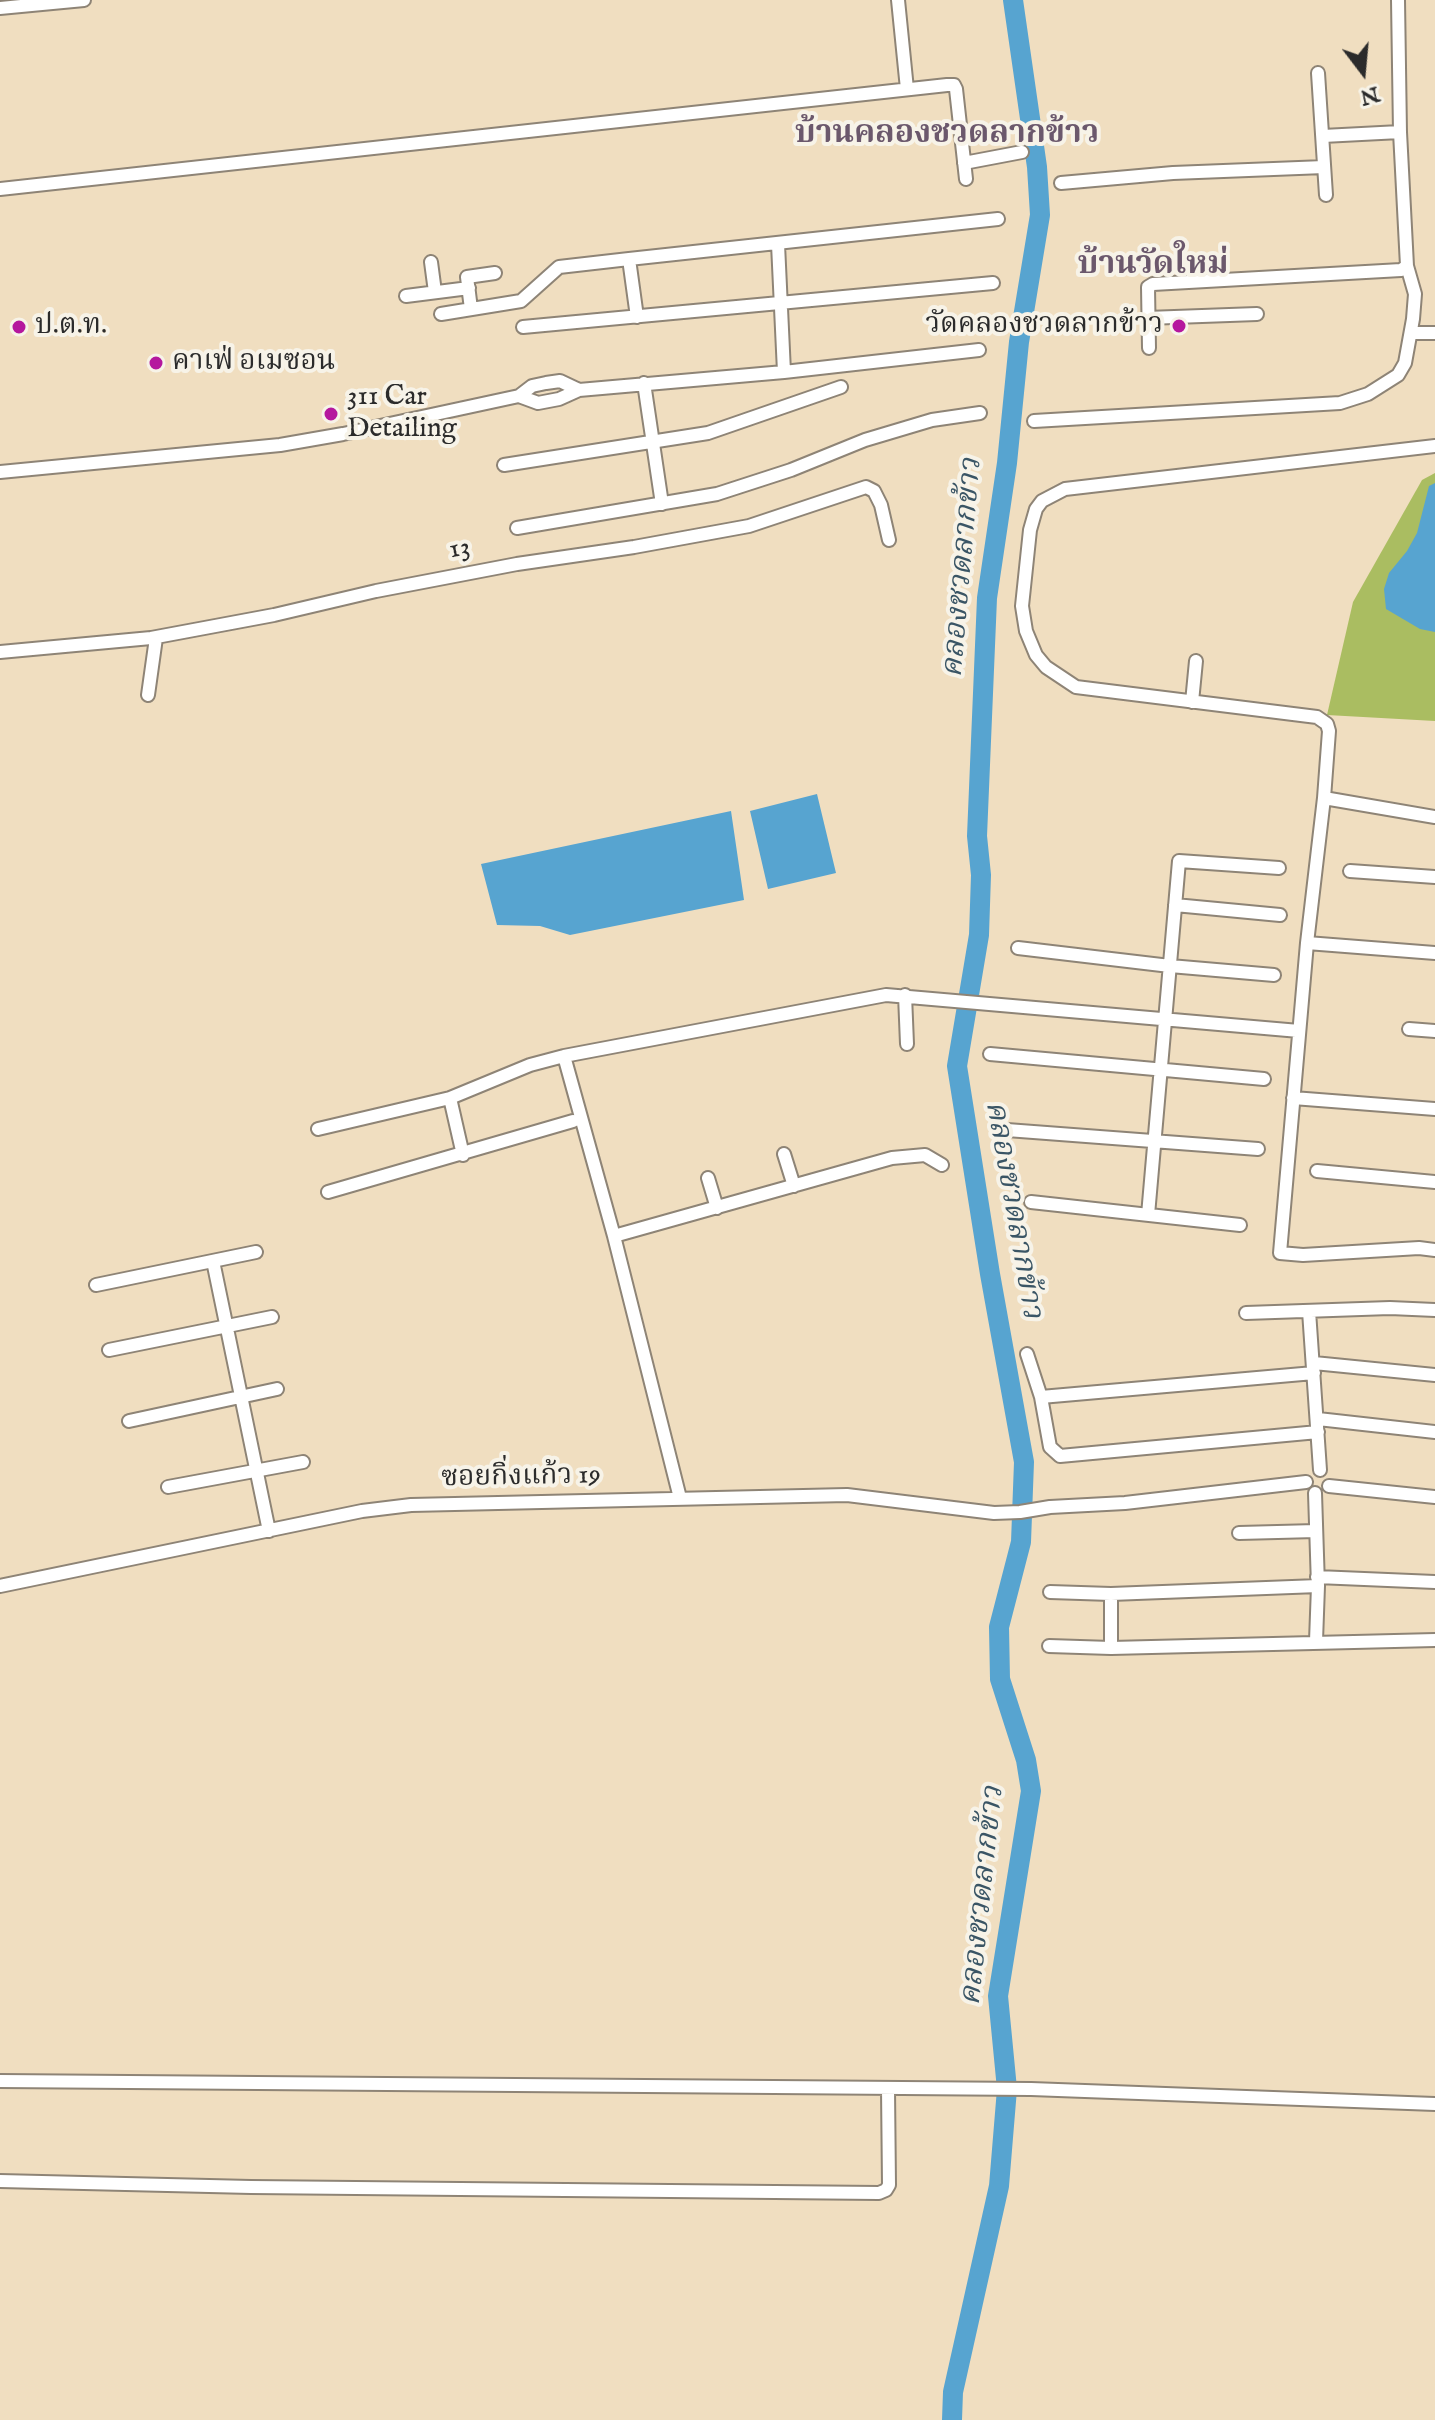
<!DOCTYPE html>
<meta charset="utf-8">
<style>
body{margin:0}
#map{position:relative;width:1435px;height:2420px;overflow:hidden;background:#f0dec0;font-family:"IM FELL English",serif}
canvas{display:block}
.north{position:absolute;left:1323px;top:32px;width:80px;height:80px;-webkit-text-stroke:6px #f7f3e8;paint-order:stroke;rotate:164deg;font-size:22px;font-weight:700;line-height:32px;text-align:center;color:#2b2b2b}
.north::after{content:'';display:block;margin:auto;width:28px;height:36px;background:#2b2b2b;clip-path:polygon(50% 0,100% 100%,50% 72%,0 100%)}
</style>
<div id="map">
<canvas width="1435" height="2420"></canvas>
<div class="north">N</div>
</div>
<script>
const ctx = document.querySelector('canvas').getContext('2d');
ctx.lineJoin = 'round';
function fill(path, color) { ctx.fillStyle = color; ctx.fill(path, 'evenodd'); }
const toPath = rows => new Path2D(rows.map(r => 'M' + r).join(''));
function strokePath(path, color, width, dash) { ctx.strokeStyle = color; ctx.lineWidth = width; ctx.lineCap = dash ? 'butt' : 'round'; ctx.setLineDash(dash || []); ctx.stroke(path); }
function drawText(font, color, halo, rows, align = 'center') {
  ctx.font = font + ' "IM FELL English","Noto Serif Thai",serif'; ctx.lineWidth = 8; ctx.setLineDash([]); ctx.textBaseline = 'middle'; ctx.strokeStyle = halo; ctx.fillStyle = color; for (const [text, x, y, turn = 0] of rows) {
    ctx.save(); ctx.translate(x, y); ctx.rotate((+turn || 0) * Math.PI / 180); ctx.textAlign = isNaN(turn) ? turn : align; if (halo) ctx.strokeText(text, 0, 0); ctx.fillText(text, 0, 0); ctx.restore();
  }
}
const green = toPath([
 [1435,473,1435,721,1327,715,1353,602,1422,480]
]);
const water = toPath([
 [1435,483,1435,632,1420,629,1386,609,1384,589,1389,573,1407,551,1417,533,1429,486],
 [817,794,836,873,768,889,750,811],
 [731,811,744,900,570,935,540,926,497,925,481,864]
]);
const river = toPath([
 [952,2420,953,2392,999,2186,1007,2089,998,1996,1031,1791,1026,1760,1000,1679,999,1627,1021,1542,1024,1462,990,1274,957,1066,979,935,981,875,977,836,987,598,1007,463,1019,342,1040,215,1037,167,1013,0]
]);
const minor = toPath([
 [898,0,907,89],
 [0,8,84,0],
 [1318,73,1326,195],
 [1323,136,1400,132],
 [964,163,1022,152],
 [1061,183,1173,173,1324,167],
 [0,189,947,85,954,85,956,89,966,179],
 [778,244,784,372],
 [629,259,998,219],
 [431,262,435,292],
 [406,296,469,288],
 [471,309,467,277,495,273],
 [441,314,521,301,559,267,629,259,637,317],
 [1147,318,1257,314],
 [523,327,993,283],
 [1411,333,1435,333],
 [1149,348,1148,287,1153,284,1401,270,1407,266],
 [644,383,662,504],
 [519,396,538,403,559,399,579,390,784,372,979,350],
 [1034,421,1340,403,1368,394,1398,375,1405,363,1413,319,1415,294,1407,266,1400,132,1398,0],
 [1435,446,1065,489,1042,501,1036,509,1030,530,1022,606,1026,631,1036,655,1046,667,1076,687,1317,717,1327,724,1329,731,1324,798,1307,943,1280,1253,1303,1255,1419,1248,1435,1250],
 [504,465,708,433,841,387],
 [0,472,280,445,343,434,519,396,532,386,546,383,560,381,579,390],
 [517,528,717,494,791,470,865,440,932,420,980,413],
 [0,652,151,638,274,615,376,591,517,564,634,547,749,526,866,487,874,491,881,505,889,540],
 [148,695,156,638],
 [1192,702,1196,661],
 [1324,798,1435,817],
 [1350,871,1435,877],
 [1175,905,1280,915],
 [1307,943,1435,953],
 [1018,948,1170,966,1274,975],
 [905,995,907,1044],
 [1409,1029,1435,1031],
 [990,1054,1264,1079],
 [564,1056,614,1236,680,1498],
 [450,1098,463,1155],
 [1293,1098,1435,1109],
 [318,1129,450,1098,530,1065,564,1056,886,995,1299,1031],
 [1007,1130,1258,1149],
 [784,1154,794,1186],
 [1317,1171,1435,1182],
 [708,1178,717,1208],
 [328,1192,573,1121],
 [1031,1202,1240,1225],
 [1148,1215,1179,861,1279,868],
 [614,1236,892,1158,925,1155,942,1165],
 [213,1261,269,1531],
 [96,1285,256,1252],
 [1309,1311,1320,1470],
 [1246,1313,1390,1308,1435,1310],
 [109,1350,272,1317],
 [1027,1354,1041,1397,1050,1447,1060,1456,1318,1432],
 [1314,1363,1435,1375],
 [1041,1397,1314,1373],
 [1318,1419,1435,1432],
 [129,1421,277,1389],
 [1329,1486,1435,1497],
 [168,1487,303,1462],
 [1315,1493,1318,1586,1316,1641],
 [1239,1533,1316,1531],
 [1317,1577,1435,1582],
 [0,1586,362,1511,411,1505,847,1495,994,1513,1020,1512,1050,1507,1125,1503,1306,1482],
 [1050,1592,1111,1594,1318,1586],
 [1049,1646,1111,1648,1435,1640],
 [1111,1648,1111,1594],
 [0,2081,1031,2089,1435,2104],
 [0,2181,251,2187,879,2193,886,2190,889,2185,888,2089]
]);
const markers = [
 [1179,326,8,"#b5179e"],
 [19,327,8,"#b5179e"],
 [156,363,8,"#b5179e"],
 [331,414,8,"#b5179e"]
];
const poiNames = [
 ["วัดคลองชวดลากข้าว",1163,326,"right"],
 ["ป.ต.ท.",35,327],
 ["คาเฟ่ อเมซอน",172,363],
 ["311 Car",347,398],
 ["Detailing",347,430]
];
const streetNames = [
 ["13",460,550,-11],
 ["ซอยกิ่งแก้ว 19",521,1478,-1]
];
const waterNames = [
 ["คลองชวดลากข้าว",964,568,-85],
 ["คลองชวดลากข้าว",1012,1210,80],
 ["คลองชวดลากข้าว",984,1896,-84]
];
const quarterNames = [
 ["บ้านคลองชวดลากข้าว",947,135],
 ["บ้านวัดใหม่",1153,266]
];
fill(green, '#aabd61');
fill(water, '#57a4d0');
strokePath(river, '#57a4d0', 20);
strokePath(minor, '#8e8476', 16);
strokePath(minor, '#fff', 12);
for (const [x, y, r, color] of markers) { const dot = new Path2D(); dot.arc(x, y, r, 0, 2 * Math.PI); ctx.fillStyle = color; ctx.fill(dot); strokePath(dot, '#f7f3e8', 3); }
drawText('28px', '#2b2b2b', '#f7f3e8', poiNames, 'left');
drawText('28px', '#2b2b2b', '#f7f3e8', streetNames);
drawText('italic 30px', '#3a5565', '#f7f3e8', waterNames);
drawText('bold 32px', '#6b586c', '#f7f3e8', quarterNames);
</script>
